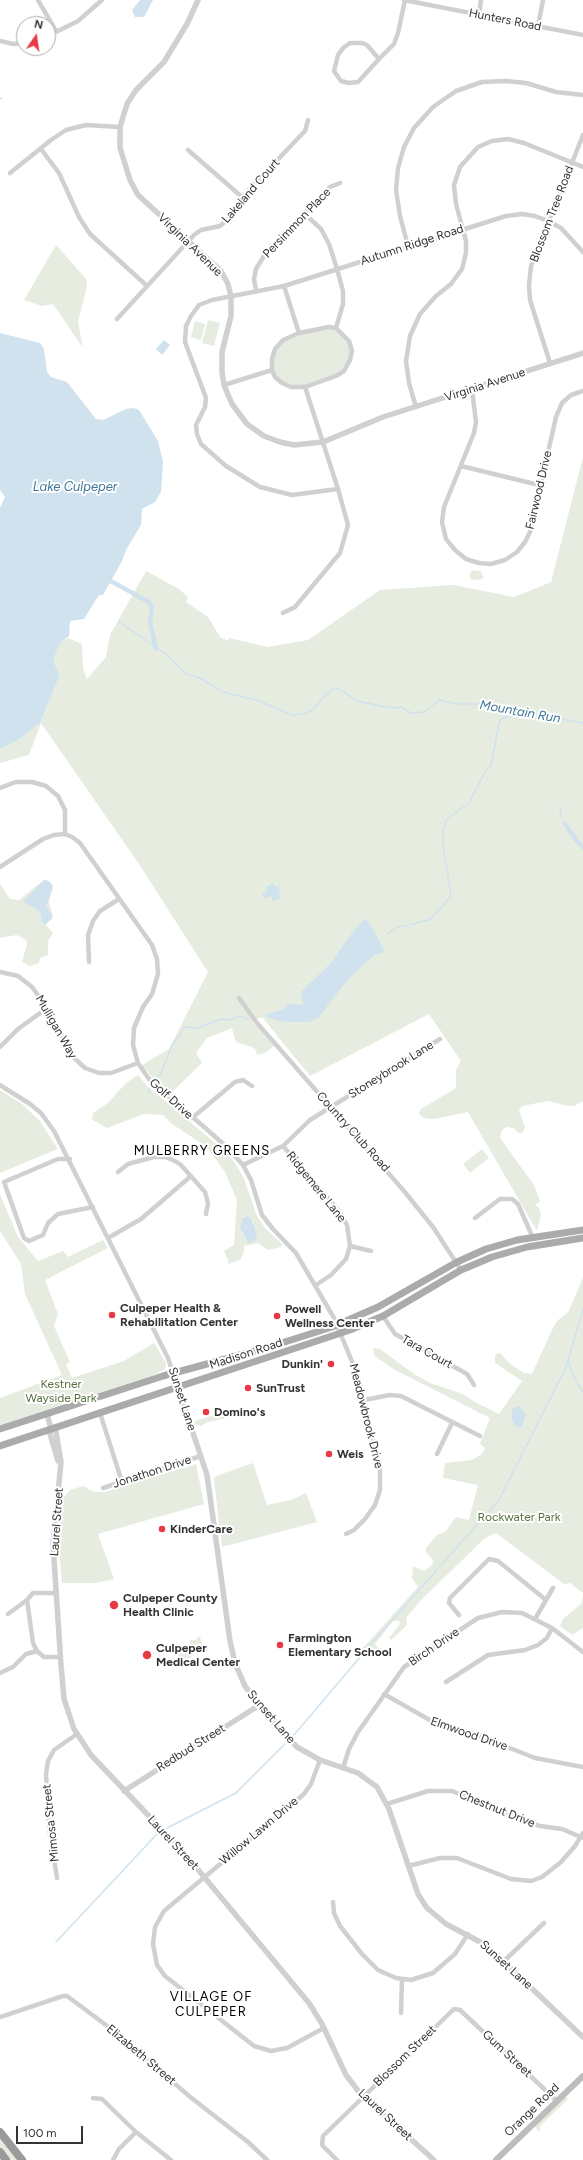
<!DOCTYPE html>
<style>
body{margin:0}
#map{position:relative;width:583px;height:2160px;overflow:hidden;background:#fff;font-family:Figtree,sans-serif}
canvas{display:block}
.north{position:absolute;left:16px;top:16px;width:40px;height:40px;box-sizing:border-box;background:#fff;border:1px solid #adadad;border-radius:50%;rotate:13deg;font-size:11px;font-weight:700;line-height:16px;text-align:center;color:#333}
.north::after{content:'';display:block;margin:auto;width:14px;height:18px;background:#e63946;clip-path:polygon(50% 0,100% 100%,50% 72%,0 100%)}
.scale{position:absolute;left:16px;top:2126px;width:67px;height:18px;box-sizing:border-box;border:2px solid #333;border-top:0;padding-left:5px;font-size:12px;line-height:14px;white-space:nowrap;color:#333;-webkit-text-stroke:3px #fff;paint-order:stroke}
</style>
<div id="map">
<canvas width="583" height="2160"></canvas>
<div class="north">N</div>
<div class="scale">100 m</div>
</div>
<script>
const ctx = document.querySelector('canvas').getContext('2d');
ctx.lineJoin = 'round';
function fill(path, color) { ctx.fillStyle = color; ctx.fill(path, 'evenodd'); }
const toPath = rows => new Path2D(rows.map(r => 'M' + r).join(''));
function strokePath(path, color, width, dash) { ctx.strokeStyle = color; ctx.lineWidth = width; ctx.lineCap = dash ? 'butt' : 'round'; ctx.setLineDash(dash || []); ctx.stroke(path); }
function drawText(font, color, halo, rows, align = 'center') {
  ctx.font = font + ' Figtree,sans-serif'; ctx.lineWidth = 4; ctx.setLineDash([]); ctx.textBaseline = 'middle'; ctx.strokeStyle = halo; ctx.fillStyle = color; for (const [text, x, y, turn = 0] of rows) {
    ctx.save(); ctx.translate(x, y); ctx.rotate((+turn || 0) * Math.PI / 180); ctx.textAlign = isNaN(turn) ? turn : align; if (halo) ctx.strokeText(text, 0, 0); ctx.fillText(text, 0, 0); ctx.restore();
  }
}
const green = toPath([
 [56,245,86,279,87,286,78,322,83,348,53,304,42,306,24,300],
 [208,320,220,323,214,346,202,343],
 [195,321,205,324,201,340,191,337],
 [336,328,347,338,352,351,344,371,305,387,291,387,275,377,272,366,273,355,283,340,299,333],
 [583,457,583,1101,574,1106,568,1106,548,1101,522,1106,519,1110,525,1128,522,1133,518,1133,514,1128,507,1127,502,1130,500,1138,534,1185,540,1201,535,1205,539,1208,541,1214,537,1231,468,1112,434,1119,424,1118,419,1114,421,1109,456,1088,456,1070,461,1061,429,1014,310,1076,262,1017,252,1021,274,1046,265,1053,257,1055,256,1050,252,1047,236,1042,232,1028,207,1038,196,1053,202,1063,172,1092,152,1077,142,1065,169,1049,208,972,139,864,41,723,29,755,0,763,0,749,18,740,40,723,60,675,54,663,55,655,60,643,68,638,82,644,83,668,87,679,106,657,110,635,146,571,179,589,188,597,186,602,208,617,220,637,228,641,229,638,268,647,308,640,380,590,453,585,514,597,551,582],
 [473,570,480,571,484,578,478,580,470,579,470,573],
 [44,880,51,883,53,887,49,902,53,916,46,925,53,933,48,941,48,955,40,958,39,963,30,966,22,962,27,944,26,940,17,935,0,938,0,884,10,899,19,900],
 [138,1075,147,1086,227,1153,237,1166,244,1179,257,1216,265,1228,282,1244,281,1247,268,1250,258,1243,244,1246,244,1252,240,1260,228,1264,228,1260,224,1251,234,1245,237,1200,225,1172,207,1147,172,1124,163,1115,144,1114,107,1128,94,1121,92,1119,93,1113,108,1103,126,1083],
 [244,1216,253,1221,256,1233,246,1238,242,1233,241,1226],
 [0,1090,22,1104,40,1121,58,1149,0,1173],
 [482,1149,489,1158,470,1173,463,1164],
 [0,1194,18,1237,38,1261,63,1251,68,1257,103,1240,108,1248,45,1280,58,1314,54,1326,70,1362,66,1364,72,1378,124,1361,154,1343,166,1363,165,1369,154,1375,0,1425,0,1398,62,1375,25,1294,21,1264,0,1231],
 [583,1278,583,1628,572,1635,560,1626,563,1619,582,1603,583,1593,570,1583,564,1584,496,1533,484,1539,421,1600,406,1618,407,1623,405,1627,391,1640,389,1638,400,1624,399,1621,393,1621,375,1644,379,1649,380,1653,365,1656,362,1649,418,1587,412,1578,413,1566,424,1571,433,1564,433,1560,426,1552,426,1548,437,1535,445,1532,456,1517,469,1520,478,1485,443,1478,445,1463,472,1460,482,1454,485,1448,480,1444,490,1418,395,1370,375,1356,373,1350,375,1348,380,1349,414,1374,430,1383,463,1394,475,1402,499,1414,522,1381,495,1363,495,1355,498,1353,501,1354,510,1364,524,1373,532,1374,553,1328,557,1321,568,1312],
 [234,1409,236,1416,208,1422,201,1426,195,1425,194,1421],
 [253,1463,267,1505,291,1500,306,1493,317,1522,222,1547,214,1479,216,1476],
 [196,1464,204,1504,98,1534,114,1579,96,1583,62,1583,58,1535,64,1497,70,1490,83,1486,94,1492,105,1492],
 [197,1637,200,1637,202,1644,189,1659,187,1658,184,1661,175,1653,180,1647,190,1646,190,1640,197,1640],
 [565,2096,568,2099,540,2126,540,2132,534,2126],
 [0,2137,18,2160,10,2160,0,2147]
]);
const water = toPath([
 [140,0,153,0,144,17,135,17,132,10],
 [0,333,40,343,44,349,47,372,51,377,67,382,96,419,103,420,126,409,134,408,139,410,158,441,163,462,161,492,155,502,142,509,141,525,126,550,122,561,103,595,99,595,84,619,70,621,69,636,60,643,55,655,54,663,60,675,40,723,18,740,0,749,0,508,5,497,0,490],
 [164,340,170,345,162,355,156,349],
 [563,821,565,821,583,845,583,850,574,841,562,823],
 [44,880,49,881,53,887,46,906,53,918,45,924,42,922,41,914,38,910,23,902],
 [273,883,275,887,278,886,281,892,278,893,281,898,273,901,271,896,265,899,262,894,268,891,266,887],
 [365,919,370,924,384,950,382,953,374,955,349,978,318,1018,309,1022,284,1022,267,1017,266,1014,282,1010,288,1004,303,1005,301,992,330,964,355,929],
 [246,1216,251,1218,255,1228,257,1238,252,1242,248,1242,240,1228,243,1218],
 [519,1406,526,1415,522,1426,518,1428,514,1425,511,1416,513,1408]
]);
const stream = toPath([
 [0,99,2,98],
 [119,622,166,654,186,674,198,677,223,692,259,701,292,715,303,714,311,711,333,688,339,689,357,701,391,708,401,707,411,713,424,712,440,700,457,704,481,704,583,723],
 [560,807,561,817],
 [410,925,431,919,451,896,443,844,443,830,447,819,469,803,485,772,491,766,499,723,501,719,509,716,512,709],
 [387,934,397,927,406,926],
 [157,1077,160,1076,172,1045,185,1027,198,1028,221,1019,231,1020,239,1016,248,1019],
 [148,1093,150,1089],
 [568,1362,576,1380],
 [577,1383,583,1392],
 [294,1735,372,1643,499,1500,566,1367,583,1309],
 [167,1828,236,1793,285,1744],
 [56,1942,158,1833]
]);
const canal = toPath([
 [107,579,149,602,152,608,150,622,156,649]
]);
const minor = toPath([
 [38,0,56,31],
 [404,0,583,35],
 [479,15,481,0],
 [538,26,543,0],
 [48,36,78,21,102,0],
 [0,41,13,44,24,43],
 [379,59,367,45,362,43,350,43,343,48,338,55,334,71,341,81,349,83,358,82,379,59,394,44,398,33,405,0],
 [41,149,59,173,79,217,90,234,146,285],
 [188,150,242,197],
 [10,173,51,140,66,130,86,125,120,127],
 [305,214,321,229,329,244,337,269,343,291,343,304,336,328],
 [408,246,400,216,396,190,398,168,404,147,414,128,433,107,456,91,482,82,506,81,526,83,556,92,583,95],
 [284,286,299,333],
 [256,291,254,279,256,269,264,256,330,187,340,183],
 [117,319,194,235,201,230,220,226,228,219,242,197,305,131,308,120],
 [329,327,336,328,349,341,352,351,350,360,344,371,336,376,305,387,291,387,282,383,275,377,272,370,272,359,275,349,283,340,299,333,329,327],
 [550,363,530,300,529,285,531,266,583,135],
 [224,385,272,370],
 [472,390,476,422,474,433,444,507,442,522,446,539,455,550,466,559,479,563,491,564,505,560,517,552,525,542,530,532,556,417,562,403,571,395,583,391],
 [416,407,409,383,406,361,410,336,420,314,436,296,451,284,462,269,466,253,466,241,456,204,454,185,460,167,478,147,492,141,508,139,524,143,583,167],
 [461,466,539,485],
 [338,489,292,495,260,487,226,466,201,444,197,434,196,425,205,407,206,398,185,342,186,326,191,316,199,305,212,300,284,286,506,216,522,214,535,216,548,221,561,228,583,252],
 [283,613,295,607,340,553,348,525,338,489,305,387],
 [0,788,16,782,32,782,46,786,58,796,65,810,65,834],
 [0,867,43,839,54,835,65,834,72,837,80,843,152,945,157,959,158,974,152,994,143,1007,134,1028,133,1045,138,1063,149,1079,227,1147,243,1165,251,1180,262,1215,273,1229,296,1253,334,1318,358,1376,380,1468,380,1490,375,1505,365,1519,354,1530,346,1534],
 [89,962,88,935,93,921,100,911,119,899],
 [0,972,18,976,32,987,51,1013,70,1054,85,1068,99,1073,111,1073,138,1063],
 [239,998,257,1023,404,1191,433,1227,461,1270],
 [0,1047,18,1029,47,1008],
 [0,1085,30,1104,41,1113,54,1131,168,1358,173,1373],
 [192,1118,235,1082,243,1080,252,1086],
 [283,1146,339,1211,347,1225,350,1246,346,1259,331,1275,316,1285],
 [70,1159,58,1159,4,1182,24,1238,29,1241,43,1235,48,1223,58,1214,93,1207],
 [243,1165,283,1146,310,1120,440,1039],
 [118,1172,128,1164,154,1157,165,1157,175,1161,181,1165,205,1192,208,1203,206,1214],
 [475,1218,500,1199,512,1199,518,1204,533,1238],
 [108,1238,141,1219,191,1176],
 [350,1246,371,1251],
 [383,1316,395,1334,467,1374,474,1385],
 [364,1400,390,1395,401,1396,480,1436],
 [100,1413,122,1482],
 [437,1454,452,1423],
 [103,1488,201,1456],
 [56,1593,33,1593,27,1600,33,1643,37,1651,44,1657,60,1657],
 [8,1614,27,1600],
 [459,1615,449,1603,450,1598,489,1559,498,1561,546,1600],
 [535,1619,553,1588],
 [0,1673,13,1667,26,1654,37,1651],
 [446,1682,488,1655,525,1650,538,1645,547,1638,552,1628],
 [384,1694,435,1723,472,1733,535,1758,583,1767],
 [320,1760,311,1784,304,1794,164,1911,155,1927,153,1944,157,1965,165,1976,254,2046,271,2051,287,2048,324,2028],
 [343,1768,349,1749,358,1732,404,1667,478,1618,502,1612,522,1613,552,1628,583,1652],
 [387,1804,428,1791,452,1791,521,1820,540,1826,562,1829,583,1838],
 [408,1866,440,1858,457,1858,511,1879,531,1881,542,1877,561,1862,575,1846,583,1833],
 [57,1878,49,1827,46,1774,48,1761,54,1750,77,1734],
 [333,1902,334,1913,340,1926,362,1954,378,1970,396,1978,411,1980,433,1973,455,1954,468,1934],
 [504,1961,544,1923],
 [401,2013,402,1979],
 [0,2017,63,1996,67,1996,114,2031,189,2096,248,2142,267,2160],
 [93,2098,102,2099,136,2132,171,2160],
 [113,2160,119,2149,136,2132],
 [337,2160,322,2145,323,2136,454,2009,460,2010,557,2101]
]);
const tertiary = toPath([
 [198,0,187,24,164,62,136,90,127,104,120,127,120,148,130,180,138,195,221,271,228,284,231,297,231,316,222,352,222,372,224,385,232,404,247,424,264,436,280,442,294,445,323,442,383,417,583,353],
 [173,1373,207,1475,230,1641,235,1663,245,1686,268,1717,297,1747,320,1760,358,1773,377,1787,389,1809,418,1894,427,1908,446,1924,486,1945,583,2037],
 [47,1414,51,1429,50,1434,58,1461],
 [51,1429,56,1432,61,1462,53,1544,61,1665,64,1699,74,1729,91,1755,185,1854,309,2003,322,2024,346,2075,359,2092,434,2160],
 [124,1791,258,1706]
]);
const secondary = toPath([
 [496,2160,583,2076]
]);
const primary = toPath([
 [0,1429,163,1376,269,1347,332,1327,378,1307,457,1262,486,1249,517,1240,583,1230],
 [0,1446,350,1330,383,1316,461,1270,492,1257,527,1247,583,1238]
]);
const motorway = toPath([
 [0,2132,22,2160],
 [0,2152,6,2160]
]);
const markers = [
 [112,1315,4,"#e63946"],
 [277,1316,4,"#e63946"],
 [331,1364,4,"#e63946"],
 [248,1388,4,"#e63946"],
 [206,1412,4,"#e63946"],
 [329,1454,4,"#e63946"],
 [162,1529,4,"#e63946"],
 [114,1605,5,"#e63946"],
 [280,1645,4,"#e63946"],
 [147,1655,5,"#e63946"]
];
const streetNames = [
 ["Hunters Road",505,20,11],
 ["Lakeland Court",251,191,-49],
 ["Blossom Tree Road",552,214,-69],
 ["Persimmon Place",297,223,-46],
 ["Virginia Avenue",190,245,44],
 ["Autumn Ridge Road",412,245,-18],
 ["Virginia Avenue",485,385,-18],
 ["Fairwood Drive",539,490,-77],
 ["Mulligan Way",56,1027,60],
 ["Stoneybrook Lane",391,1070,-32],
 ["Golf Drive",171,1099,42],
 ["Country Club Road",353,1132,48],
 ["Ridgemere Lane",316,1187,51],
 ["Tara Court",427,1352,29],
 ["Madison Road",246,1354,-18],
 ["Sunset Lane",182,1399,72],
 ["Meadowbrook Drive",366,1416,76],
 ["Jonathon Drive",152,1472,-18],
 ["Laurel Street",57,1522,-86],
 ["Birch Drive",434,1647,-34],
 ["Sunset Lane",271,1717,49],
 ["Elmwood Drive",469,1734,19],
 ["Redbud Street",191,1748,-32],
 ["Chestnut Drive",497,1809,22],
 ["Mimosa Street",51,1823,-96],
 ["Willow Lawn Drive",259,1831,-40],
 ["Laurel Street",173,1843,47],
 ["Sunset Lane",506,1965,42],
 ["Gum Street",507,2054,43],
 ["Elizabeth Street",141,2055,40],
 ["Blossom Street",405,2056,-44],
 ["Orange Road",532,2110,-44],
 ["Laurel Street",385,2115,43]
];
const poiNames = [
 ["Culpeper Health &",120,1308],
 ["Rehabilitation Center",120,1322],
 ["Powell",285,1309],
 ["Wellness Center",285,1323],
 ["Dunkin'",323,1364,"right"],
 ["SunTrust",256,1388],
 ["Domino's",214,1412],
 ["Weis",337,1454],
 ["KinderCare",170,1529],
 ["Culpeper County",123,1598],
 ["Health Clinic",123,1612],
 ["Farmington",288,1638],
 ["Elementary School",288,1652],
 ["Culpeper",156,1648],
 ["Medical Center",156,1662]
];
const parkNames = [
 ["Kestner",61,1384],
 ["Wayside Park",61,1398],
 ["Rockwater Park",519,1517]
];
const waterNames = [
 ["Lake Culpeper",75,487],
 ["Mountain Run",520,712,10]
];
const neighbourhoodNames = [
 ["MULBERRY GREENS",202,1151],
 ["VILLAGE OF",211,1997],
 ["CULPEPER",211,2012]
];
fill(green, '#e6ecdf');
fill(water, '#cfe2ee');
strokePath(stream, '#cfe2ee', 1.5);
strokePath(canal, '#cfe2ee', 4.5);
strokePath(minor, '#d0d0d0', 4.5);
strokePath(tertiary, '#d0d0d0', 5.5);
strokePath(secondary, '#bdbdbd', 6);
strokePath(primary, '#ababab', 7);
strokePath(motorway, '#9a9a9a', 8);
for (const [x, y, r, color] of markers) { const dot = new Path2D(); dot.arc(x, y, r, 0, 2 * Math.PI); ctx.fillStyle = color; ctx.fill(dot); strokePath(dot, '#fff', 1.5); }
drawText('12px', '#333', '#fff', streetNames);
drawText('bold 12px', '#333', '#fff', poiNames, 'left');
drawText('12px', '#56703f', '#fff', parkNames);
drawText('italic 13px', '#3f7597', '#fff', waterNames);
ctx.letterSpacing = '1px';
drawText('13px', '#000', '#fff', neighbourhoodNames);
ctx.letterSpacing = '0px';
</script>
